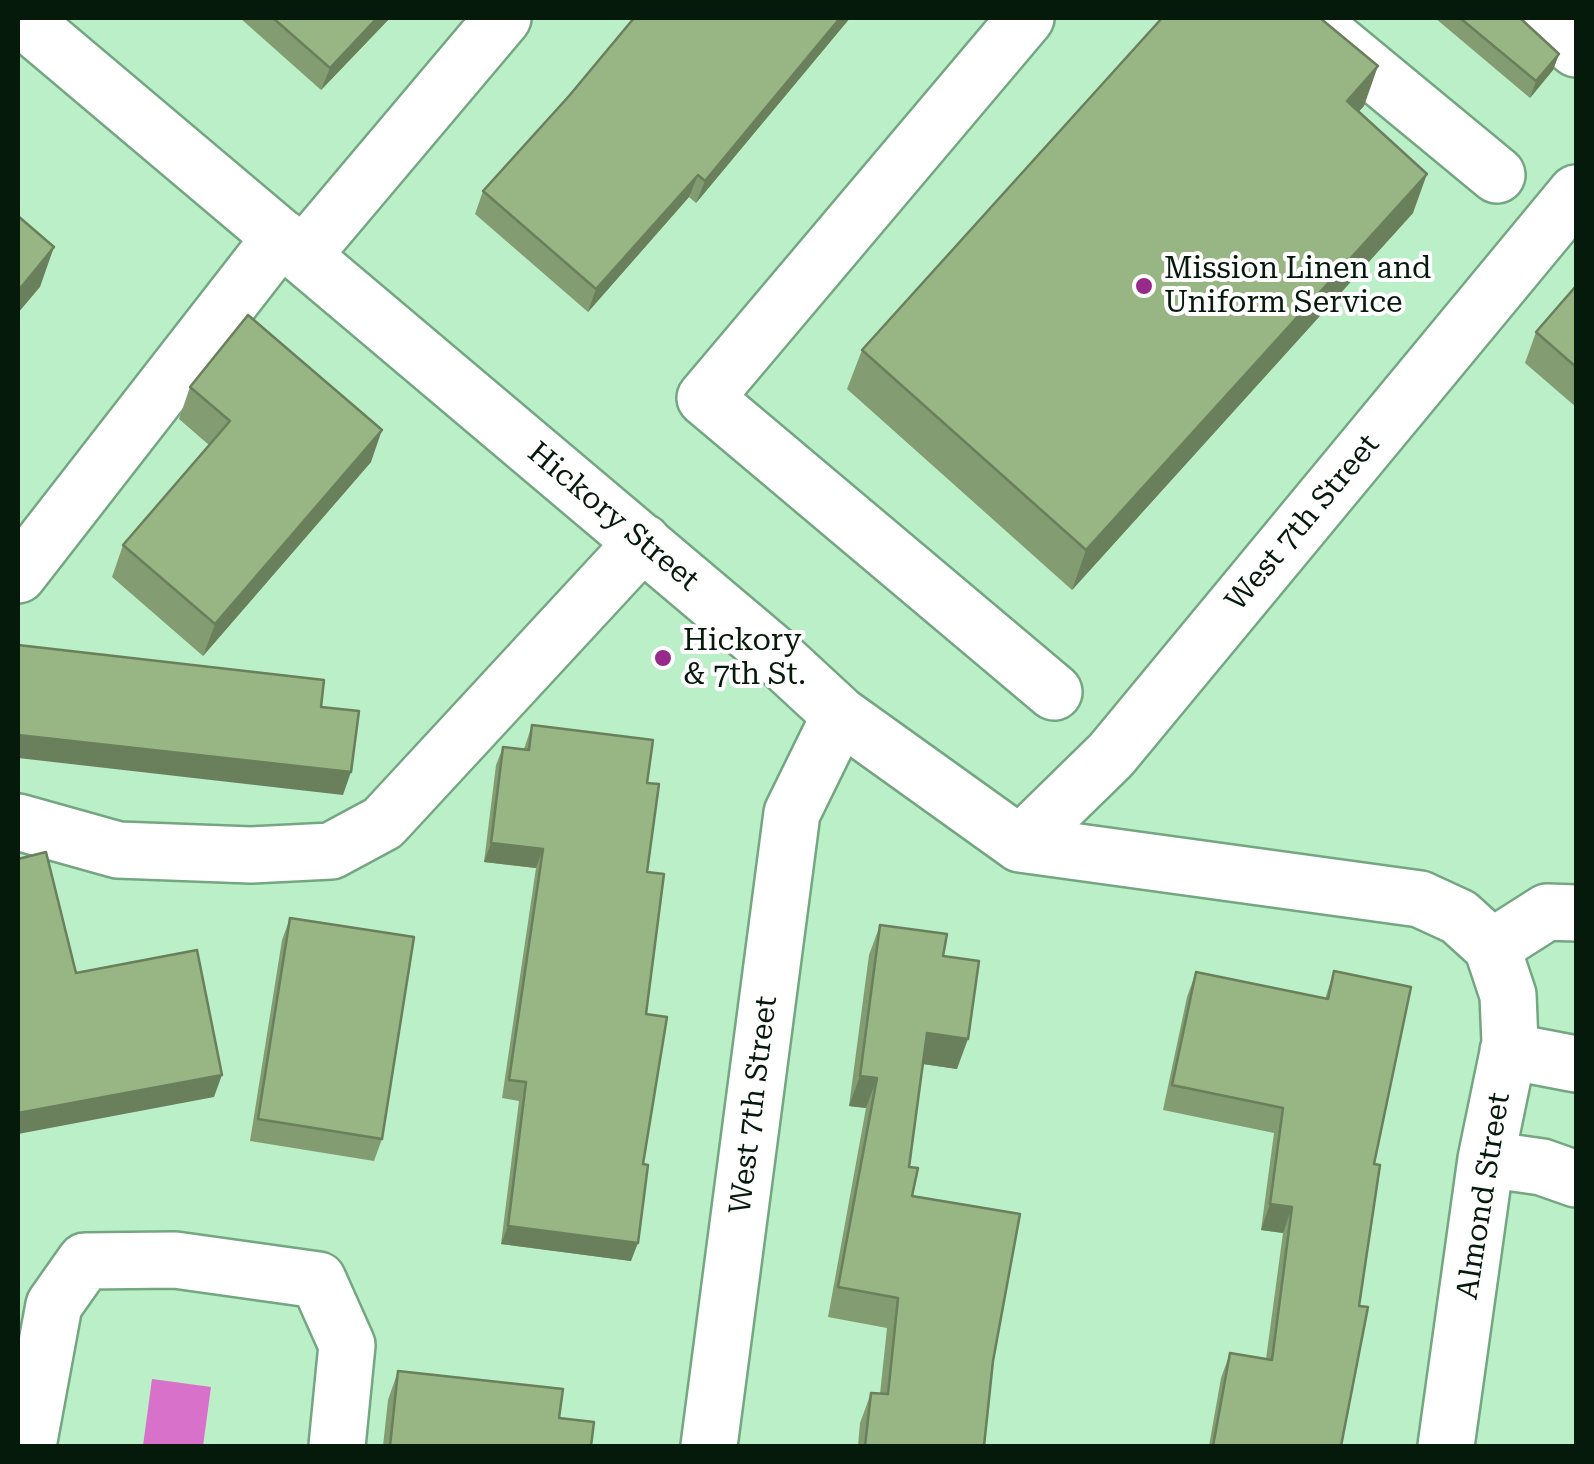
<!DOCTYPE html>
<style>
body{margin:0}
#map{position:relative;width:1594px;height:1464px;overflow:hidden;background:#baefc8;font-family:"Roboto Serif",serif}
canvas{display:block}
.frame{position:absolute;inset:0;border:20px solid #061a0c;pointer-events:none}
</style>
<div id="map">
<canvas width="1594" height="1464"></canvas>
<div class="frame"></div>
</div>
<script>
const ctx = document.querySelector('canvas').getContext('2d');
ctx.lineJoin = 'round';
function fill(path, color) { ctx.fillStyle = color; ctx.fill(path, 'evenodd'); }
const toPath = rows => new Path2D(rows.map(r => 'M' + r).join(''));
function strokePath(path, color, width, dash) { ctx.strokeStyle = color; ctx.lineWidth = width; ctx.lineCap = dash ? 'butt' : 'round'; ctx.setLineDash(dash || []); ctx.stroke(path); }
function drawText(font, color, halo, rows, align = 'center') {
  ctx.font = font + ' "Roboto Serif",serif'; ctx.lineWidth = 8; ctx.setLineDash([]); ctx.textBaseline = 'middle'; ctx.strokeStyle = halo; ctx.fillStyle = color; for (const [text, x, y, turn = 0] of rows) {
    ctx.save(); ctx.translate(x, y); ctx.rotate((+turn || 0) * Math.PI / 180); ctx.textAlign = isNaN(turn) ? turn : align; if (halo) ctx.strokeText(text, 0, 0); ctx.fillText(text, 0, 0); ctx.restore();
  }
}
const water = toPath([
 [152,1379,211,1387,203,1446,143,1446]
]);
const minor = toPath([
 [21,18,773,653,840,715,1020,844,1420,899,1459,917,1492,947,1508,995,1510,1043,1486,1159,1446,1446],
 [1026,18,705,398,1054,692],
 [1307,18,1497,175],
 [1539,18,1576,49],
 [303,255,503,18],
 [18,575,281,237],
 [18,822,118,850,251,855,331,851,383,823,643,542],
 [1020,844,1111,755,1576,193],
 [1492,947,1547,912,1576,913],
 [1508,1051,1576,1064],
 [1486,1159,1542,1167,1576,1179],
 [28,1446,54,1305,85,1261,175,1260,318,1280,347,1345,337,1446],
 [709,1446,792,813,840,715]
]);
const wall = toPath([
 [240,18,390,18,321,90],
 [850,18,696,203,689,197,588,312,475,214,483,191],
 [1435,18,1520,18,1559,54,1553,70,1530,98],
 [1364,106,1358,112,1413,213,1072,590,847,389,862,350],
 [1576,286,1576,407,1525,363,1536,332],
 [190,387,371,462,203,656,112,577,123,545,209,445,179,419],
 [532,725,647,783,646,1014,643,1164,631,1261,501,1244,519,1101,502,1098,536,868,484,862,496,765,503,747,524,749],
 [290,918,382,1139,374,1161,250,1141,282,940],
 [880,925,943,956,957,1069,923,1064,909,1167,912,1196,993,1361,984,1446,858,1446,860,1423,871,1393,880,1394,887,1328,828,1317,866,1108,849,1106,869,955],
 [1334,971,1374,1164,1359,1306,1341,1446,1209,1446,1221,1378,1230,1353,1266,1359,1283,1233,1261,1230,1274,1133,1163,1110,1187,997,1196,972,1325,999],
 [398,1371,559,1418,591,1446,383,1446,388,1400]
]);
const shadedWall = toPath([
 [377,18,390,18,321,90,330,68],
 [840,18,850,18,696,203,705,181],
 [1559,54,1553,70,1530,98,1536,81],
 [1378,66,1364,106,1332,141,1347,101],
 [1427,174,1413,213,1072,590,1086,550],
 [698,175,689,197,588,312,596,289],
 [54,247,40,287,18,313,18,291],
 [382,430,371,462,203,656,215,624],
 [18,735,351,772,343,795,18,758],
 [491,843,543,849,536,868,484,862],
 [927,1033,968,1039,957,1069,916,1063],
 [222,1075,214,1097,18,1134,18,1113],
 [860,1076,877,1078,866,1108,849,1106],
 [1270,1204,1292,1207,1283,1233,1261,1230],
 [508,1226,638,1243,631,1261,501,1244]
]);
const building = toPath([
 [273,18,377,18,330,68,273,18],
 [634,18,840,18,705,181,698,175,596,289,483,191,569,96,634,18],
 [1162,18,1320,18,1378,66,1347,101,1427,174,1086,550,862,350,1162,18],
 [1460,18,1520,18,1559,54,1536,81,1460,18],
 [18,216,54,247,18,291,18,216],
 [1576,286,1576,367,1536,332,1576,286],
 [248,315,382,430,215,624,123,545,230,421,190,387,248,315],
 [18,645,324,680,321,707,359,711,351,772,18,735,18,645],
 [532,725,653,740,647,783,659,784,647,872,664,874,646,1014,667,1017,643,1164,648,1165,638,1243,508,1226,526,1082,509,1080,543,849,491,843,503,747,529,750,532,725],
 [46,852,76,973,197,950,222,1075,18,1113,18,859,46,852],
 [290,918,414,937,382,1139,258,1119,290,918],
 [880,925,947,934,943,956,979,961,968,1039,927,1033,909,1167,918,1168,912,1196,1020,1214,993,1361,984,1446,865,1446,871,1393,888,1394,898,1298,838,1287,877,1078,860,1076,880,925],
 [1334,971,1411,987,1374,1164,1380,1165,1359,1306,1368,1307,1341,1446,1213,1446,1230,1353,1272,1360,1292,1207,1270,1204,1283,1108,1172,1085,1196,972,1328,999,1334,971],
 [398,1371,563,1389,559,1418,594,1422,591,1446,390,1446,398,1371]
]);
const markers = [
 [1144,286,10,"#972a8a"],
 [663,658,10,"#972a8a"]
];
const poiNames = [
 ["Mission Linen and",1164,269],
 ["Uniform Service",1164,303],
 ["Hickory",683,641],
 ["& 7th St.",683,675]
];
const streetNames = [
 ["Hickory Street",613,517,40],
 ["West 7th Street",1303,523,-50],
 ["West 7th Street",754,1105,-83],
 ["Almond Street",1484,1196,-81]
];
fill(water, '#d871c9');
strokePath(minor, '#74a682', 60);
strokePath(minor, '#fff', 55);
fill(wall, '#839c72');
fill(shadedWall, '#6a7f5c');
fill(building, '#98b584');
strokePath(building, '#6a7f5c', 2.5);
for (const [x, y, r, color] of markers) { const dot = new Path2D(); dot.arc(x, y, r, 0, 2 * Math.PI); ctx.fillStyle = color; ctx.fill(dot); strokePath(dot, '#fff', 4); }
drawText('30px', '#061a0c', '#fff', poiNames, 'left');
drawText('30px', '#061a0c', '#fff', streetNames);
</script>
